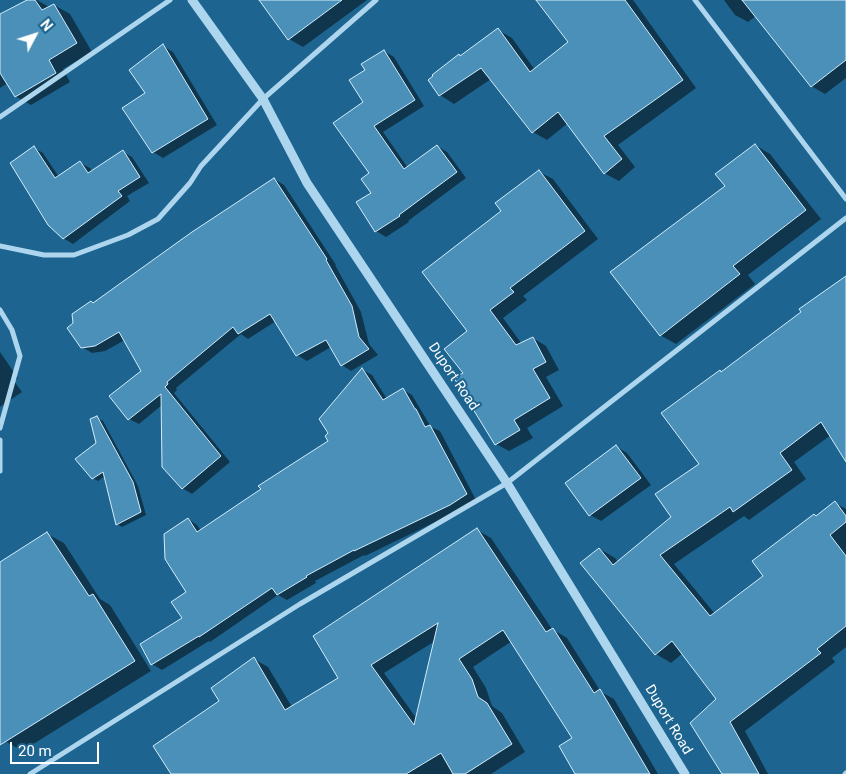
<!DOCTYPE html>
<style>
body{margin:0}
#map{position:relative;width:846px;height:774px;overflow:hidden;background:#1d6590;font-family:Roboto,sans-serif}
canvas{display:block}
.north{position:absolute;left:10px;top:10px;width:50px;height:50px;-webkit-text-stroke:4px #1d6590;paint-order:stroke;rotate:50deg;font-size:14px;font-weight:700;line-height:20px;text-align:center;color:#fff}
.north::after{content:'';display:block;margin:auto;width:18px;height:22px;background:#fff;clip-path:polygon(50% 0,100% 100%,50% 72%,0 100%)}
.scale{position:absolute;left:10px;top:742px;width:89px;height:22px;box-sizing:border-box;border:2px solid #fff;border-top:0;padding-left:6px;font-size:15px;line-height:18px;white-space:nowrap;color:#fff;-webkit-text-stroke:4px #1d6590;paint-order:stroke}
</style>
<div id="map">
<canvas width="846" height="774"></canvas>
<div class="north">N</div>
<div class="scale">20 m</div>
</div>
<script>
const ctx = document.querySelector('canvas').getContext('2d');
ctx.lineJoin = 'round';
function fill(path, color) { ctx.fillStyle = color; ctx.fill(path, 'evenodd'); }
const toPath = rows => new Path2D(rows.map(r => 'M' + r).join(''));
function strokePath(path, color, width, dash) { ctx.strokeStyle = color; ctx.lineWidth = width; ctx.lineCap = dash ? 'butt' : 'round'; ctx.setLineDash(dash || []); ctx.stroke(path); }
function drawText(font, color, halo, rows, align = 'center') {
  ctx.font = font + ' Roboto,sans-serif'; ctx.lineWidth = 4; ctx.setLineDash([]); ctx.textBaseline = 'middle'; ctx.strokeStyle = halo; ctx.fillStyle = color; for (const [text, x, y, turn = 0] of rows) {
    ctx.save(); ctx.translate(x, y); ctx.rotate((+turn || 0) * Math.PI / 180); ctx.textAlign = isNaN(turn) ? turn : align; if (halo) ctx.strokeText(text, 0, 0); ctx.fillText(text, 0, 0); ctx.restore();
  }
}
const shadow = toPath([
 [29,0,37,0,49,7,54,5,70,14,92,52,63,69,70,82,31,105,15,96,8,83,0,88,0,16],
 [260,0,367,0,303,47,289,39],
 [538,0,633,0,696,88,618,145,635,167,619,181,604,173,568,123,547,140,533,132,491,79,454,104,440,95,429,80,498,30,512,38,535,70,570,43],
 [724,0,846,0,846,78,825,94,811,86,756,16,748,22,735,15],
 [163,46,173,52,217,125,163,158,153,152,147,94],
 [384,51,394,57,424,106,383,132,408,168,437,146,447,152,466,178,408,221,409,222,386,237,376,231,365,102,366,71],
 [755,145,770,154,821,219,748,275,755,284,676,344,660,335],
 [34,148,43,153,59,177,80,163,90,168,92,171,123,152,132,157,149,183,127,196,130,201,73,244,63,238],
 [539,172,553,179,598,239,523,296,527,300,503,318,522,344,533,338,546,346,559,370,546,377,563,406,527,428,533,438,509,451,496,444,464,373,468,332,503,212],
 [274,179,284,185,336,265,335,265,361,312,369,344,378,355,351,371,342,365,331,347,307,361,297,355,276,321,248,339,241,334,176,388,177,390,174,393,230,462,192,494,182,488,162,405,139,424,129,419,143,372,125,340,105,351,92,353,82,347,94,304],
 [846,278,846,459,831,435,794,462,806,479,749,520,744,516,674,564,715,614,765,576,817,517,835,503,846,509,846,647,832,658,835,662,745,731,768,774,724,774,718,699,683,653,671,663,656,654,600,549,615,558,618,562,673,517,701,465,722,373],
 [0,352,18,378,14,381,22,392,0,407],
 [363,370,372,375,387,399,403,390,412,395,431,427,440,431,476,500,460,510,365,556,364,555,315,581,316,583,287,600,278,595,210,642,209,641,162,670,152,664,141,645,183,618,188,592,188,519,197,525,201,531,330,441],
 [97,418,103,421,138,486,146,515,122,527,117,524,105,476,98,481,93,478,97,444],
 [617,447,627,453,651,485,601,521,590,515],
 [477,530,491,538,552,629,567,638,601,692,614,699,658,774,578,774,573,739,512,641,473,667,486,688,492,706,502,713,525,752,491,774,172,774,221,701,254,659,268,667,292,707,340,678],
 [435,641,417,719,384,673],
 [47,534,64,543,100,599,110,605,151,671,22,751,5,741,0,741,0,571]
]);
const building = toPath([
 [27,0,35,0,42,10,54,4,77,43,49,60,56,73,15,97,0,73,0,14,27,0],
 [259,0,342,0,288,40,259,0],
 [536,0,625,0,683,80,604,136,622,159,604,174,558,112,532,133,481,68,439,96,428,80,433,76,432,75,459,54,460,56,498,28,530,72,568,42,536,0],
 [742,0,846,0,846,60,811,87,742,0],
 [163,44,208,119,152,153,122,108,145,93,129,70,163,44],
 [384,50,415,100,374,126,404,169,437,145,457,172,399,215,400,216,375,232,356,202,371,193,361,179,369,173,333,123,363,102,349,80,365,70,361,64,384,50],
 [755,144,806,210,733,266,740,274,660,336,610,272,725,186,715,174,755,144],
 [34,146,55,178,80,161,88,173,123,150,140,177,118,191,122,196,63,239,48,225,10,163,34,146],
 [539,170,585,231,510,288,514,292,490,310,516,345,533,337,546,362,533,369,550,398,514,420,520,430,495,445,454,378,463,373,444,349,467,331,422,272,501,211,495,203,539,170],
 [274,178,327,259,326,260,352,306,359,337,369,349,341,366,326,340,296,356,270,314,238,334,233,327,167,382,168,384,165,387,221,456,182,489,162,467,161,394,128,420,109,396,141,371,119,332,95,346,81,348,67,328,73,323,72,314,91,301,93,303,192,232,274,178],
 [846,276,846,462,821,422,780,453,792,470,733,512,730,507,660,555,710,616,763,576,752,561,814,514,816,516,835,501,846,516,846,522,830,535,846,556,846,626,817,649,821,653,730,722,759,774,722,774,690,723,716,699,672,641,655,655,580,563,599,548,613,565,671,517,655,494,699,464,661,413,720,370,721,372,801,312,799,309,846,276],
 [362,368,383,400,403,388,415,409,416,409,425,427,430,425,467,494,450,505,354,551,354,550,306,576,307,577,277,595,272,588,199,637,199,636,151,665,140,644,182,618,171,602,186,592,165,559,164,534,188,518,197,532,261,489,258,486,328,441,325,436,328,433,319,419,362,368],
 [97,416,133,482,141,512,116,525,103,472,92,479,75,459,96,443,90,419,97,416],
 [616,445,641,478,589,516,565,483,616,445],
 [477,528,546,632,553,628,594,693,600,689,650,774,575,774,559,746,572,738,503,630,459,659,472,679,478,697,487,703,512,744,465,774,453,774,441,753,406,774,171,774,153,746,219,701,211,688,254,657,285,710,338,678,313,636,477,528],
 [438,623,414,725,371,665,438,623],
 [47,532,89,596,93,594,135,661,0,745,0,562,47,532]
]);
const minor = toPath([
 [695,0,846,199],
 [0,117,170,0],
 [0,246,44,255,74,255,128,235,158,219,190,183,201,166,263,99,376,0],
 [0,310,12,330,20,356,0,428],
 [0,440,0,471],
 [30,774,300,604,507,483,846,218],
 [845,774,846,773]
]);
const tertiary = toPath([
 [192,0,263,99,307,183,507,483,685,774]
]);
const streetNames = [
 ["Duport Road",453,377,56],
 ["Duport Road",668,720,59]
];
fill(shadow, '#0007');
fill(building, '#4a90b9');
strokePath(building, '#d3ecfa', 1);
strokePath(minor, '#add6ee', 5);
strokePath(tertiary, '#add6ee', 9);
drawText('14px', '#fff', '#1d6590', streetNames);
</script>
